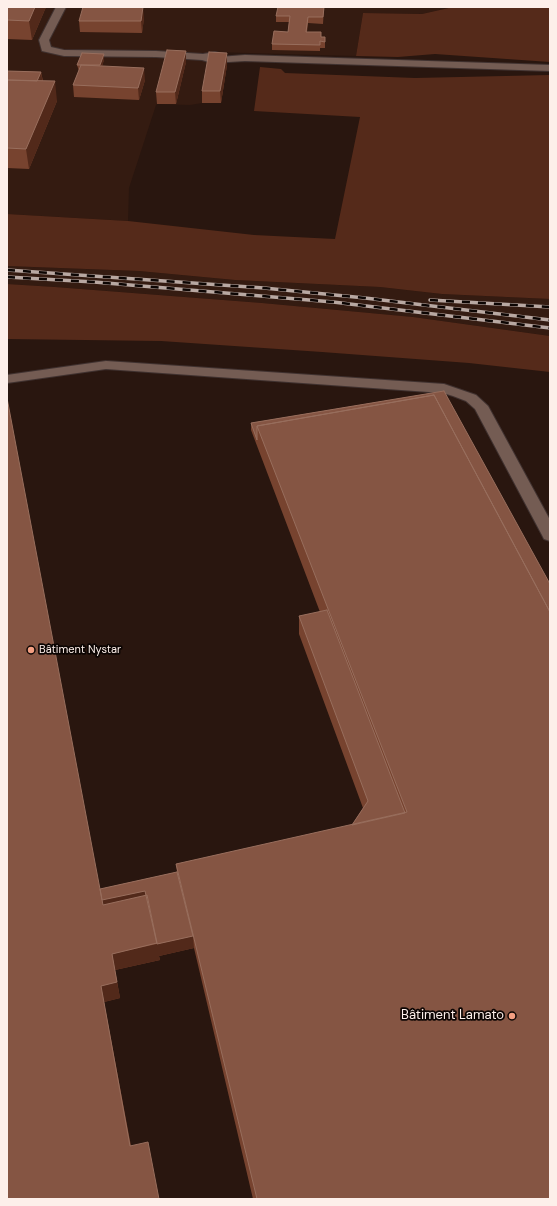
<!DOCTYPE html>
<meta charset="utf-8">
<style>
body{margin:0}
#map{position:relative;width:557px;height:1206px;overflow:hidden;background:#29160f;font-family:"DM Sans",sans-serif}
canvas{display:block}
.frame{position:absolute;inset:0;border:8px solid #fdefea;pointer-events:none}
</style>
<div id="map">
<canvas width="557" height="1206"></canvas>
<div class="frame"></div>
</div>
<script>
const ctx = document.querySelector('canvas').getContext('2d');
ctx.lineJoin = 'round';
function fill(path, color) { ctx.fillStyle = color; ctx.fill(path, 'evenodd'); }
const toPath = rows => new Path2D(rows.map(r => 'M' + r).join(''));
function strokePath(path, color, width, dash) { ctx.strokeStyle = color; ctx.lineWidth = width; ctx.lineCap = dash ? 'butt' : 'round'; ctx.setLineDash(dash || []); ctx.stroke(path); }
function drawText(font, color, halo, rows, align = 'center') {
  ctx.font = font + ' "DM Sans",sans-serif'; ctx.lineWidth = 3.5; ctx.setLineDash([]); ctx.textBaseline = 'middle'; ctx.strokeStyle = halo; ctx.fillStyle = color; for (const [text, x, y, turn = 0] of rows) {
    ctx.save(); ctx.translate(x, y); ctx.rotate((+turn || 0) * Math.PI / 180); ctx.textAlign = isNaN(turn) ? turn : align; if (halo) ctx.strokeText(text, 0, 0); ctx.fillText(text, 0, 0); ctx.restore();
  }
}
const built = toPath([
 [7,7,453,7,422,14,363,13,356,56,213,52,212,57,228,60,221,103,202,103,190,105,157,104,156,105,129,188,128,221,7,214],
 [7,266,139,271,235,280,380,287,442,294,550,299,550,336,413,317,262,303,55,287,7,284]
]);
const green = toPath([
 [453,7,550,7,550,62,435,54,398,57,356,56,363,13,422,14],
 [260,67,281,69,285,73,415,78,550,75,550,299,442,294,380,287,235,280,139,271,7,266,7,214,128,221,254,235,335,239,360,117,254,111],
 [7,284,55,287,262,303,413,317,550,336,550,372,469,363,322,352,161,341,7,339]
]);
const lane = toPath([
 [56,7,66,7,49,40,51,47,64,50,156,51,203,54,215,52,219,53,220,55,219,57,245,55,550,65,550,71,245,61,212,63,202,60,156,57,64,56,42,51,39,40,56,7],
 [106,361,444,384,476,395,488,406,550,520,550,541,544,539,542,535,475,409,466,401,453,396,443,393,106,369,7,383,7,375,106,361]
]);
const rail = toPath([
 [7,270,264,288,365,298,550,320],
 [7,277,94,282,333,302,550,328],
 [430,300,550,307]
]);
const wall = toPath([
 [7,7,46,7,32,40,7,39],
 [324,7,323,24,308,23,307,32,321,37,325,37,325,48,320,48,320,51,272,50,272,44,288,32,289,22,276,22,276,16],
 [144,18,142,33,80,32,79,21],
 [227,53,227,65,221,103,202,103,202,91],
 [104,60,102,66,145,80,139,100,74,97,73,85,79,71,77,65],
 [186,62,176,104,157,104,156,92],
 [7,71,41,72,43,81,57,101,29,169,7,168],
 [444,391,550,1199,253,1199,194,948,159,956,160,960,115,970,120,998,104,1002,131,1146,7,1199,100,889,177,872,176,864,352,825,363,808,299,634,299,616,320,612,251,430,251,423]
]);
const shadedWall = toPath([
 [35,7,46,7,32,40,29,21],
 [143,7,144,18,142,33,141,21],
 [186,51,186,62,176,104,175,92],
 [227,53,227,65,221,103,220,91],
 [104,54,104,60,100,72,100,65],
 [144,68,145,80,139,100,138,88],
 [41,72,43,84,36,85],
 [55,81,57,101,29,169,26,149],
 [145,891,147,903,104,912,102,900],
 [193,936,194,948,159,956,160,960,115,970,112,954],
 [117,982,120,998,104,1002,101,986]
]);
const building = toPath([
 [7,7,35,7,29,21,7,20,7,7],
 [83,7,143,7,141,21,79,21,83,7],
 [278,7,324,7,323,17,308,17,306,32,321,32,321,37,325,37,325,42,320,41,320,45,272,44,274,31,288,32,290,16,276,16,278,7],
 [167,50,186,51,175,92,156,92,167,50],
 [209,52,227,53,220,91,202,91,209,52],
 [82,53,104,54,100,65,77,65,82,53],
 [81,65,144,68,138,88,73,85,81,65],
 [7,71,41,72,37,81,7,80,7,71],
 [7,80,55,81,26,149,7,148,7,80],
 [444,391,550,584,550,612,434,395,257,426,257,440,251,423,444,391],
 [434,395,550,612,550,1199,257,1199,176,864,407,812,257,426,434,395],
 [7,398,103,905,147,895,157,943,112,954,117,982,101,986,130,1146,148,1142,159,1199,7,1199,7,398],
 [327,610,405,813,352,825,368,801,299,616,327,610],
 [177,872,193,936,157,944,145,891,102,900,100,889,177,872]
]);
const markers = [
 [31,650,4,"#f39f82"],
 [512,1016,4,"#f39f82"]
];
const poiNames = [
 ["Bâtiment Nystar",39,650]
];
const nearPoinames = [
 ["Bâtiment Lamato",504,1016]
];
fill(built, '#341b11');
fill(green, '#552a1a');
strokePath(lane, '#403230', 2);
fill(lane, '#745c53');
strokePath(rail, '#b8a8a2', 3.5);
strokePath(rail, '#0c0503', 2.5, [8]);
fill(wall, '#77432f');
fill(shadedWall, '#52291a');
fill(building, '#855543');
strokePath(building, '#986e5d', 1);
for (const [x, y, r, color] of markers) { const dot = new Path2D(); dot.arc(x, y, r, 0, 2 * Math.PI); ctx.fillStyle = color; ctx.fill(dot); strokePath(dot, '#0c0503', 1.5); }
drawText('11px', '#fdefea', '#0c0503', poiNames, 'left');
drawText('13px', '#fdefea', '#0c0503', nearPoinames, 'right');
</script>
